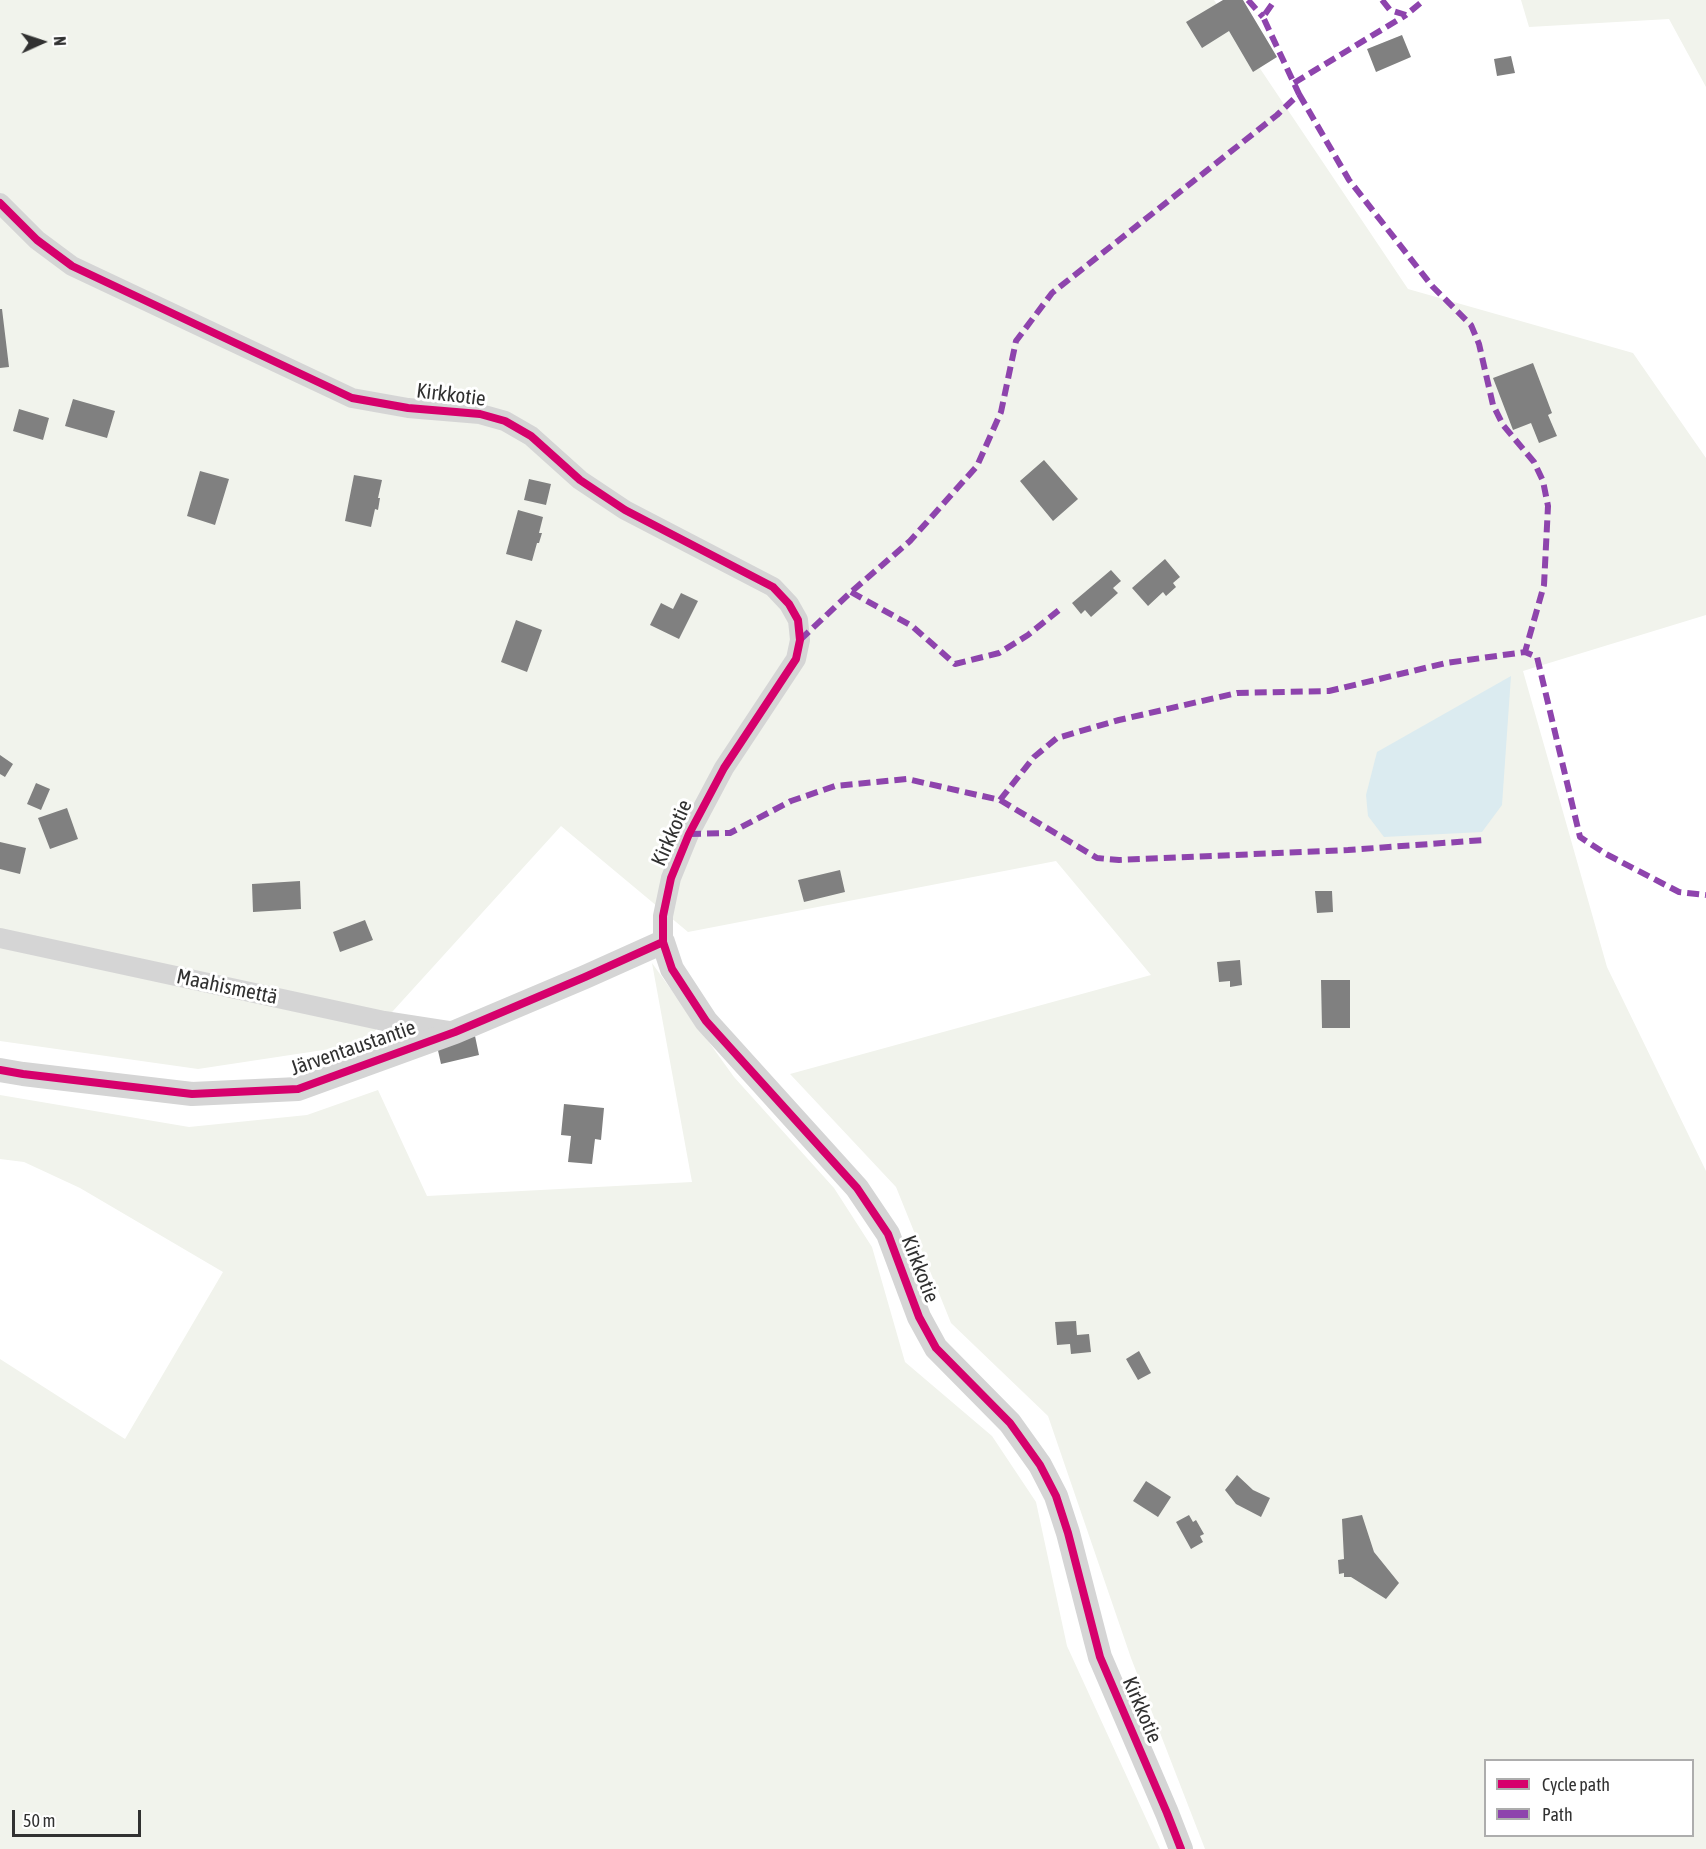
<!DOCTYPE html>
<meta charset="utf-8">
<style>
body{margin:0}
#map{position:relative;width:1706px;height:1849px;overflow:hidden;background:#fff;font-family:"Asap Condensed",sans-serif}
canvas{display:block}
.legend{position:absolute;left:1484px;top:1759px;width:210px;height:78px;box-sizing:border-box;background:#fff;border:2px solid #adadad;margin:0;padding:8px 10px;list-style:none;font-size:18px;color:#313131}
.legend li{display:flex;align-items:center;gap:12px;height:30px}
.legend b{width:30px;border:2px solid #adadad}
.north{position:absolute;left:12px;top:12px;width:60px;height:60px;-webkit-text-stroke:4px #fff;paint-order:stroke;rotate:87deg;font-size:16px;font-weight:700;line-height:24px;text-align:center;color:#313131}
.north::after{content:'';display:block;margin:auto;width:21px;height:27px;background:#313131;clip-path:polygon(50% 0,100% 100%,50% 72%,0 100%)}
.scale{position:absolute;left:12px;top:1810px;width:129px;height:27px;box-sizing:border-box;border:3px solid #313131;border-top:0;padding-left:8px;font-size:18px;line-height:21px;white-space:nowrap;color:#313131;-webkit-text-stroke:4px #fff;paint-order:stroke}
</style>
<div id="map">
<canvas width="1706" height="1849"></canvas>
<ul class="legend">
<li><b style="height:8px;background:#d6006c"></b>Cycle path</li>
<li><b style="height:8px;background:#8e44ad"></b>Path</li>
</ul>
<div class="north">N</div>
<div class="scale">50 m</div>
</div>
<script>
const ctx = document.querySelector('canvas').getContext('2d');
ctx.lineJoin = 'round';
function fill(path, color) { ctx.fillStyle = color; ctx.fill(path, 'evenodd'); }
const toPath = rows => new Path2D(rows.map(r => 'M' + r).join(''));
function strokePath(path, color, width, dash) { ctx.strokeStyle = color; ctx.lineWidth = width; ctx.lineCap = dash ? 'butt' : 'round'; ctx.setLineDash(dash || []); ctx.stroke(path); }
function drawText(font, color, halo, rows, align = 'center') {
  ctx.font = font + ' "Asap Condensed",sans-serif'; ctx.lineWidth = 6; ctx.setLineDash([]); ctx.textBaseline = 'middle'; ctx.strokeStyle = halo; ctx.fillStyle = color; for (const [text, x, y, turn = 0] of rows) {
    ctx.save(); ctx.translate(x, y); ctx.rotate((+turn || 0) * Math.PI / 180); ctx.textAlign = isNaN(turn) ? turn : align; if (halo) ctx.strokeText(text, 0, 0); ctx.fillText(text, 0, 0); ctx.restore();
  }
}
const green = toPath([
 [0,0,1214,0,1408,289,1633,353,1706,458,1706,615,1523,671,1607,967,1706,1171,1706,1849,1205,1849,1131,1658,1048,1416,951,1323,896,1187,790,1074,1151,975,1056,861,688,932,561,826,363,1044,198,1069,0,1041],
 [1486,1760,1692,1760,1692,1836,1486,1836],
 [1521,0,1706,0,1706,87,1669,19,1529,27],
 [652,963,734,1077,834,1188,872,1247,905,1362,992,1436,1036,1502,1067,1646,1160,1849,0,1849,0,1359,125,1439,223,1272,80,1188,24,1162,0,1159,0,1095,189,1127,307,1115,378,1090,427,1196,692,1182]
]);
const water = toPath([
 [1511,676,1502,805,1482,832,1384,837,1368,816,1366,795,1377,752]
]);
const building = toPath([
 [1223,0,1243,0,1277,57,1253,72,1229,31,1202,48,1186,22],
 [1402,35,1411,57,1376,72,1367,49],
 [1511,56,1515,73,1497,76,1494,59],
 [0,309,2,309,9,367,0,368],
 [1533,363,1552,413,1548,415,1557,436,1539,443,1531,423,1513,430,1493,378],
 [73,399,115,411,107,438,65,426],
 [19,409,49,418,43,440,13,431],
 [1044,460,1078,499,1053,521,1020,481],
 [200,471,229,479,215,525,187,516],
 [354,475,382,480,378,498,380,498,378,510,375,509,371,527,345,521],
 [529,479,551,484,546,505,524,500],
 [518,510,543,517,539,533,542,533,539,543,537,543,532,561,506,554],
 [1165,559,1180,577,1173,583,1176,587,1166,596,1163,592,1148,606,1132,588],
 [1111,570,1121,581,1113,588,1118,593,1091,617,1085,610,1081,614,1072,603],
 [681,593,698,601,679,639,650,625,661,603,673,609],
 [516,620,542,630,527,672,501,662],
 [0,755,13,764,5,777,0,774],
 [36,783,50,789,41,810,27,804],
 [67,808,78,839,50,849,38,818],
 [0,842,26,848,20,874,0,869],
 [840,870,845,892,804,902,798,880],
 [300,881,301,909,253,912,252,884],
 [1315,891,1332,891,1333,912,1317,913],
 [365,920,373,940,340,952,333,932],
 [1240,960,1242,985,1230,987,1230,981,1219,982,1217,962],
 [1321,980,1350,980,1350,1028,1322,1028],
 [475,1036,479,1055,441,1064,437,1046],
 [564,1104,604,1108,601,1140,595,1139,592,1164,568,1162,571,1136,561,1135],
 [1076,1321,1077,1335,1089,1334,1091,1352,1071,1354,1070,1344,1057,1345,1055,1322],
 [1139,1351,1151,1373,1138,1380,1126,1359],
 [1237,1475,1253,1490,1270,1498,1261,1517,1236,1504,1225,1490],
 [1146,1481,1171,1497,1158,1517,1133,1501],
 [1189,1515,1193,1522,1196,1520,1204,1534,1200,1536,1203,1542,1191,1549,1176,1522],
 [1362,1515,1374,1552,1399,1583,1386,1599,1351,1577,1344,1577,1344,1573,1339,1574,1338,1560,1344,1559,1342,1519]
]);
const minor = toPath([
 [0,203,37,240,72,266,352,398,408,408,480,414,505,421,531,436,580,480,625,510,773,587,789,604,798,620,800,640,796,659,724,768,689,834,671,878,663,916,663,942],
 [0,938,384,1021,455,1032]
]);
const tertiary = toPath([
 [0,1070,23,1074,192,1094,298,1089,455,1032,585,977,663,942,672,969,706,1021,857,1188,888,1234,919,1317,936,1348,1010,1423,1040,1465,1056,1496,1068,1533,1100,1657,1167,1813,1181,1849]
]);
const quiet = toPath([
 [1248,0,1263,17],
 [1382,0,1390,10,1406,15,1424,0],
 [1294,83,1406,15],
 [1299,94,1349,180,1432,286,1471,325,1479,344,1493,405,1503,425,1534,462,1543,481,1548,506,1544,585,1525,652],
 [851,592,912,626,955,664,999,653,1028,635,1059,610],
 [800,640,851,592,910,541,977,466,1001,412,1016,341,1052,293,1277,115,1299,94,1263,17,1275,0],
 [1000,800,1034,757,1057,738,1119,720,1237,693,1329,691,1446,663,1525,652,1537,657,1580,837,1606,854,1679,892,1706,895],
 [689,834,730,833,791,801,835,786,907,779,1000,800,1097,858,1119,860,1348,850,1484,840]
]);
const cycleway = toPath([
 [0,203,37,240,72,266,352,398,408,408,480,414,505,421,531,436,580,480,625,510,773,587,789,604,798,620,800,640,796,659,724,768,689,834,671,878,663,916,663,942,672,969,706,1021,857,1188,888,1234,919,1317,936,1348,1010,1423,1040,1465,1056,1496,1068,1533,1100,1657,1167,1813,1181,1849],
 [0,1070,23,1074,192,1094,298,1089,455,1032,585,977,663,942]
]);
const streetNames = [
 ["Kirkkotie",451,395,7],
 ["Kirkkotie",672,833,-66],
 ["Maahismettä",227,987,12],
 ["Järventaustantie",353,1048,-19],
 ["Kirkkotie",920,1269,69],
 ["Kirkkotie",1142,1710,67]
];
fill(green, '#f1f3ec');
fill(water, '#dbebf0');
fill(building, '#808080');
strokePath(minor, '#d5d5d5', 20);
strokePath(tertiary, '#d5d5d5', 24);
strokePath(quiet, '#8e44ad', 6, [12, 6]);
strokePath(cycleway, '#d6006c', 8);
drawText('21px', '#313131', '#fff', streetNames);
</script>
